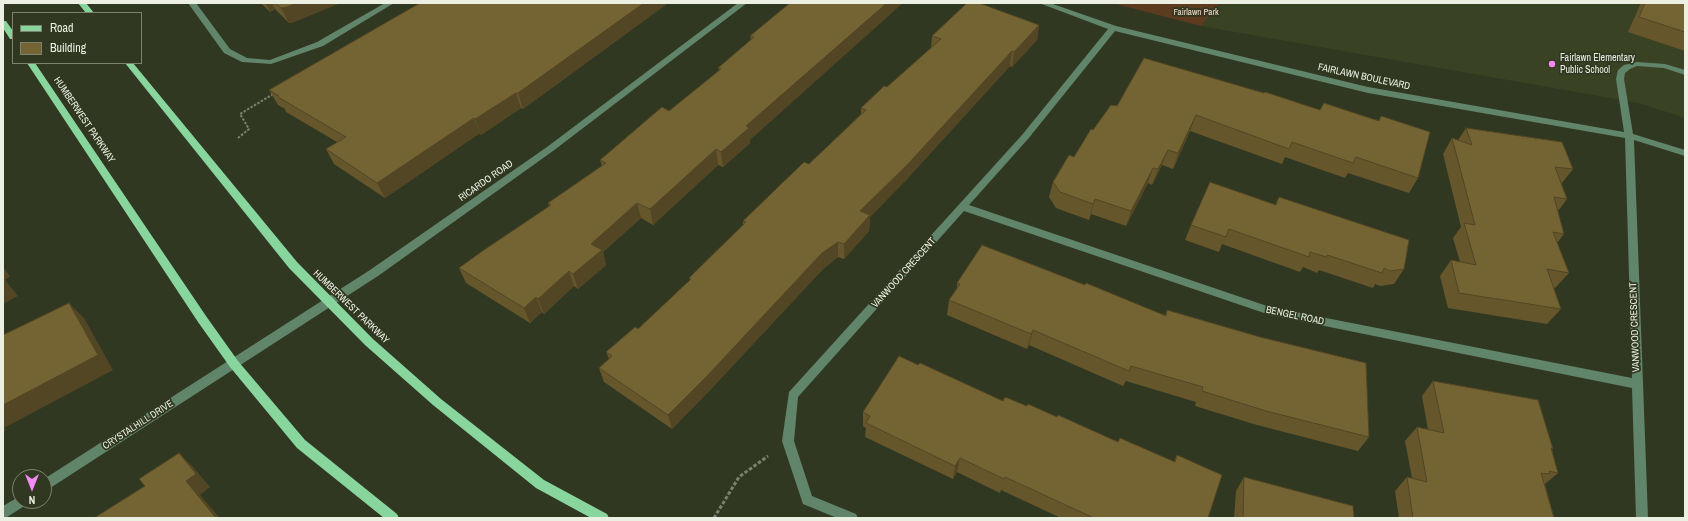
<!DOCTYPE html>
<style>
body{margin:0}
#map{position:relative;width:1688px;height:521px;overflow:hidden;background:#313821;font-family:"Archivo Narrow",sans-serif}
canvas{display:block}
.frame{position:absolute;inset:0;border:4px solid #ecf0e2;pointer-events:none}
.legend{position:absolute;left:12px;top:12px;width:130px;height:52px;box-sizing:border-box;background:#313821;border:1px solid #7c826e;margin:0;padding:5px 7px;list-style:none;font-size:12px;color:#ecf0e2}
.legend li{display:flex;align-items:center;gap:8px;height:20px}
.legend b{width:20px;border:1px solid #7c826e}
.north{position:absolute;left:12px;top:469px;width:40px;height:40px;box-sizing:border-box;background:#313821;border:1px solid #7c826e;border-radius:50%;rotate:180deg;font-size:11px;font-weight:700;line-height:16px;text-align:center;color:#ecf0e2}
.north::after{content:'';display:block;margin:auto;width:14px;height:18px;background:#f18af4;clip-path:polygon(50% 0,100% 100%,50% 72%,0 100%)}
</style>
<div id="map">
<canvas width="1688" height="521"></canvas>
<div class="frame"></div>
<ul class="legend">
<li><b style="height:5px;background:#88d69e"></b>Road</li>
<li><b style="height:11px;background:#756433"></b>Building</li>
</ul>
<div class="north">N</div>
</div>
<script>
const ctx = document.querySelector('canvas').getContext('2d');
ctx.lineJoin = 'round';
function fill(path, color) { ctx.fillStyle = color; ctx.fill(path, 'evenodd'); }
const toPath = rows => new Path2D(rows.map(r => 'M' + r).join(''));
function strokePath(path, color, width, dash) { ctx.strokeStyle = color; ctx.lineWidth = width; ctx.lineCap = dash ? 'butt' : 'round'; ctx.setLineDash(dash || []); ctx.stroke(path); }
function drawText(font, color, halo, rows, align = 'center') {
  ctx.font = font + ' "Archivo Narrow",sans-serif'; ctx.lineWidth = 3.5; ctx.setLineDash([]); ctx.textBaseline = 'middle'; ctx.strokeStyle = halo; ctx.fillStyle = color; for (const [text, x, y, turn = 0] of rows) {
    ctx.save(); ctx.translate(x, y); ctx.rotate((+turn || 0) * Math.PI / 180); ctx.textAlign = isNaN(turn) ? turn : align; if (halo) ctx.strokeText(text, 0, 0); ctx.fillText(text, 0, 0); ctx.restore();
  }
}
const built = toPath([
 [1220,3,1685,3,1685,118,1639,103,1201,26]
]);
const green = toPath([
 [1112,3,1220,3,1201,26]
]);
const pathFar1 = toPath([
 [238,138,249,129,240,114,275,93]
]);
const path = toPath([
 [714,518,739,477,768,456]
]);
const minor = toPath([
 [188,3,196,3,230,49,247,58,270,60,317,42,385,3,394,3,323,46,271,64,242,62,224,53,188,3],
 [738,3,747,3,553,151,378,276,44,492,44,479,370,270,547,147,738,3],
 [1039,3,1050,3,1116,26,1368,87,1624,132,1616,79,1618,70,1624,65,1637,62,1665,64,1685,70,1685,75,1664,68,1637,66,1630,69,1625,73,1624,79,1633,134,1685,150,1685,156,1634,140,1648,518,1636,518,1632,388,1270,315,964,211,798,397,794,441,812,496,856,514,858,518,837,518,803,504,782,441,789,392,1022,135,1108,29,1039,3],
 [1115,31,1368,93,1625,138,1632,378,1270,307,969,205,1028,139,1115,31],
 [20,496,20,501,28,501,26,505,7,517,3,518,3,506,20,496]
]);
const major = toPath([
 [78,3,86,3,94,13,86,13,78,3],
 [3,21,6,21,13,31,13,39,10,39,3,28,3,21],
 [27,63,35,63,206,316,238,361,305,440,397,514,399,518,384,518,297,448,230,367,198,322,27,63],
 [125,63,133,63,297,262,373,339,441,399,544,480,607,514,609,518,591,518,536,488,433,405,365,345,289,268,125,63]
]);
const wall = toPath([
 [261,3,340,3,294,22,289,23,275,9,270,12],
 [420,3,668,3,523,109,521,108,481,135,480,133,385,198,334,164,326,149,337,142,286,112,285,109,278,105,269,90],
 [790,3,750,140,750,143,723,167,718,165,653,225,641,218,603,252,606,265,578,289,574,286,544,314,542,312,530,323,466,283,459,268,549,206,548,203,602,166,600,160,669,111,719,71,718,68,751,40,750,36],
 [1641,3,1685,3,1685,51,1628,32],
 [1039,25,1037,40,1012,67,1010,66,906,180,870,217,869,231,844,259,838,257,823,269,711,389,672,429,604,382,599,368,609,359,606,352,638,329,690,280,689,278,743,225,743,221,809,164,861,114,861,108,887,87,931,48,932,36],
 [1111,105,1320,110,1379,120,1381,116,1418,178,1409,193,1348,173,1345,178,1285,157,1282,164,1190,131,1173,169,1162,165,1152,185,1148,183,1126,226,1091,214,1089,220,1056,208,1049,197,1053,182,1074,157],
 [1466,128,1573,169,1561,184,1567,199,1558,211,1564,234,1557,243,1569,273,1555,288,1553,287,1561,309,1547,324,1448,308,1440,276,1451,260,1460,262,1453,238,1461,227,1443,154,1452,138,1458,140],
 [1279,197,1404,269,1394,284,1380,286,1375,284,1373,288,1319,270,1317,273,1303,267,1300,272,1222,244,1219,252,1185,240,1191,225,1275,205],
 [957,283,1085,285,1165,315,1167,310,1369,437,1358,451,1257,425,1195,406,1196,402,1126,381,1123,386,1029,345,1027,349,947,315,949,300,957,289],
 [918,365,1003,401,1027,406,1057,417,1118,442,1174,462,1177,455,1208,518,1061,518,1001,490,1000,493,957,472,953,479,865,437,866,428,863,426,863,412],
 [1433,381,1553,449,1552,450,1558,473,1545,484,1554,518,1399,518,1395,491,1407,477,1412,478,1405,441,1417,427,1428,430,1422,396],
 [1244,477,1354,518,1234,518,1236,491]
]);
const shadedWall = toPath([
 [265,3,272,3,275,9,270,12],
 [297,3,340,3,294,22,289,23,281,8],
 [644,3,668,3,523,109,518,93],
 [887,3,903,3,750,140,750,143,723,167,721,152,746,126],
 [1039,25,1037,40,1012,67,1014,52],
 [1012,51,1010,66,906,180,870,217,869,231,844,259,844,244,860,211],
 [516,93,521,108,481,135,475,119],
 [1196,115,1190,131,1173,169,1178,153],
 [474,118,480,133,385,198,377,183],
 [716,149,718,165,653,225,650,209],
 [1168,150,1162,165,1152,185,1158,169],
 [1153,168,1148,183,1126,226,1131,211],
 [1095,199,1091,214,1089,220,1093,204],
 [637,203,641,218,603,252,606,265,578,289,573,274,591,244],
 [838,242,838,257,823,269,711,389,672,429,668,415,822,253],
 [3,267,10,276,5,280,18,296,3,304],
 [569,271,574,286,544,314,538,299],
 [536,297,542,312,530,323,524,308],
 [69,303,84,318,113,370,4,428,6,430,3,432,3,405],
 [1033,330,1029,345,1027,349,1031,334],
 [179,453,193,467,210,487,200,495,220,518,216,518,186,481],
 [960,458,957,472,953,479,955,466]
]);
const building = toPath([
 [276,3,297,3,287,7,281,8,276,3],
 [420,3,644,3,518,93,516,93,475,119,474,118,377,183,326,149,346,137,278,97,279,96,269,90,420,3],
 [790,3,887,3,746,126,749,128,721,152,716,149,650,209,637,203,591,244,602,250,573,274,569,271,538,299,536,297,524,308,459,268,481,252,551,205,548,203,606,163,600,160,662,107,669,111,721,69,718,68,754,37,750,36,790,3],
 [967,3,979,3,1039,25,1014,52,1012,51,908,164,860,211,870,215,844,244,838,242,822,253,708,375,668,415,599,368,612,356,606,352,635,327,638,329,691,279,689,278,746,222,743,221,775,190,804,162,809,164,866,110,861,108,884,86,887,87,941,39,932,36,967,3],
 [1645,3,1685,3,1685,32,1639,17,1645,3],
 [1144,58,1264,93,1265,92,1320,110,1324,103,1379,121,1381,116,1430,132,1418,178,1356,157,1353,163,1292,142,1289,149,1196,115,1178,153,1168,150,1158,169,1153,168,1131,211,1095,199,1093,204,1060,192,1053,182,1069,155,1074,157,1091,129,1093,130,1111,105,1117,106,1144,58],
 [1466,128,1562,142,1573,169,1555,167,1567,199,1554,197,1564,234,1553,232,1569,273,1547,269,1561,309,1459,293,1451,260,1476,265,1464,223,1475,225,1452,138,1472,145,1466,128],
 [1210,182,1276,205,1279,197,1409,240,1404,269,1390,271,1384,268,1382,273,1327,255,1326,257,1310,252,1309,257,1229,229,1226,237,1191,225,1210,182],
 [982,245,1085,285,1086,283,1166,316,1167,310,1260,337,1366,363,1369,437,1266,411,1202,391,1203,387,1131,366,1129,371,1033,330,1031,334,949,300,960,284,957,283,982,245],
 [69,303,98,355,3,405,3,335,69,303],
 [899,356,918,365,920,363,1003,401,1005,397,1027,406,1028,404,1057,417,1058,415,1118,442,1120,438,1175,462,1177,455,1222,475,1208,518,1094,518,1005,477,1004,479,960,458,955,466,866,423,870,416,863,412,899,356],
 [1433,381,1538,400,1553,449,1551,448,1558,473,1549,471,1550,474,1541,473,1554,518,1413,518,1407,477,1427,482,1417,427,1444,433,1433,381],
 [179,453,196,474,186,481,216,518,94,518,145,486,139,479,179,453],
 [1244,477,1353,506,1354,518,1243,518,1244,477]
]);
const markers = [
 [1552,64,4,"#f18af4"]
];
const farParknames = [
 ["Fairlawn Park",1196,13]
];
const poiNames = [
 ["Fairlawn Elementary",1560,58],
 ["Public School",1560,70]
];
const streetNames = [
 ["FAIRLAWN BOULEVARD",1364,77,12],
 ["HUMBERWEST PARKWAY",84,120,56],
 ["RICARDO ROAD",486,181,-35],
 ["VANWOOD CRESCENT",904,273,-48],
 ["HUMBERWEST PARKWAY",351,307,44],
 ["BENGEL ROAD",1295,316,12],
 ["VANWOOD CRESCENT",1635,327,-92],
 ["CRYSTALHILL DRIVE",138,425,-33]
];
fill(built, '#3a4224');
fill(green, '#5d3b1f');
strokePath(pathFar1, '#7b816e', 2, [2.5, 1.5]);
strokePath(path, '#7b816e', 3, [3.5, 2]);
fill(minor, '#61856a');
fill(major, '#88d69e');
fill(wall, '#65562c');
fill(shadedWall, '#524624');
fill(building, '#756433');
strokePath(building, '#524624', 1);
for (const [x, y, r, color] of markers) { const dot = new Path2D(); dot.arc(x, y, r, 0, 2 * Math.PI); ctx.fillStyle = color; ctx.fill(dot); strokePath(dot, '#313821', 1.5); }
drawText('9px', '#f6dbc7', '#313821', farParknames);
drawText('10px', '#ecf0e2', '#313821', poiNames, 'left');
drawText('10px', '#ecf0e2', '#313821', streetNames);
</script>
